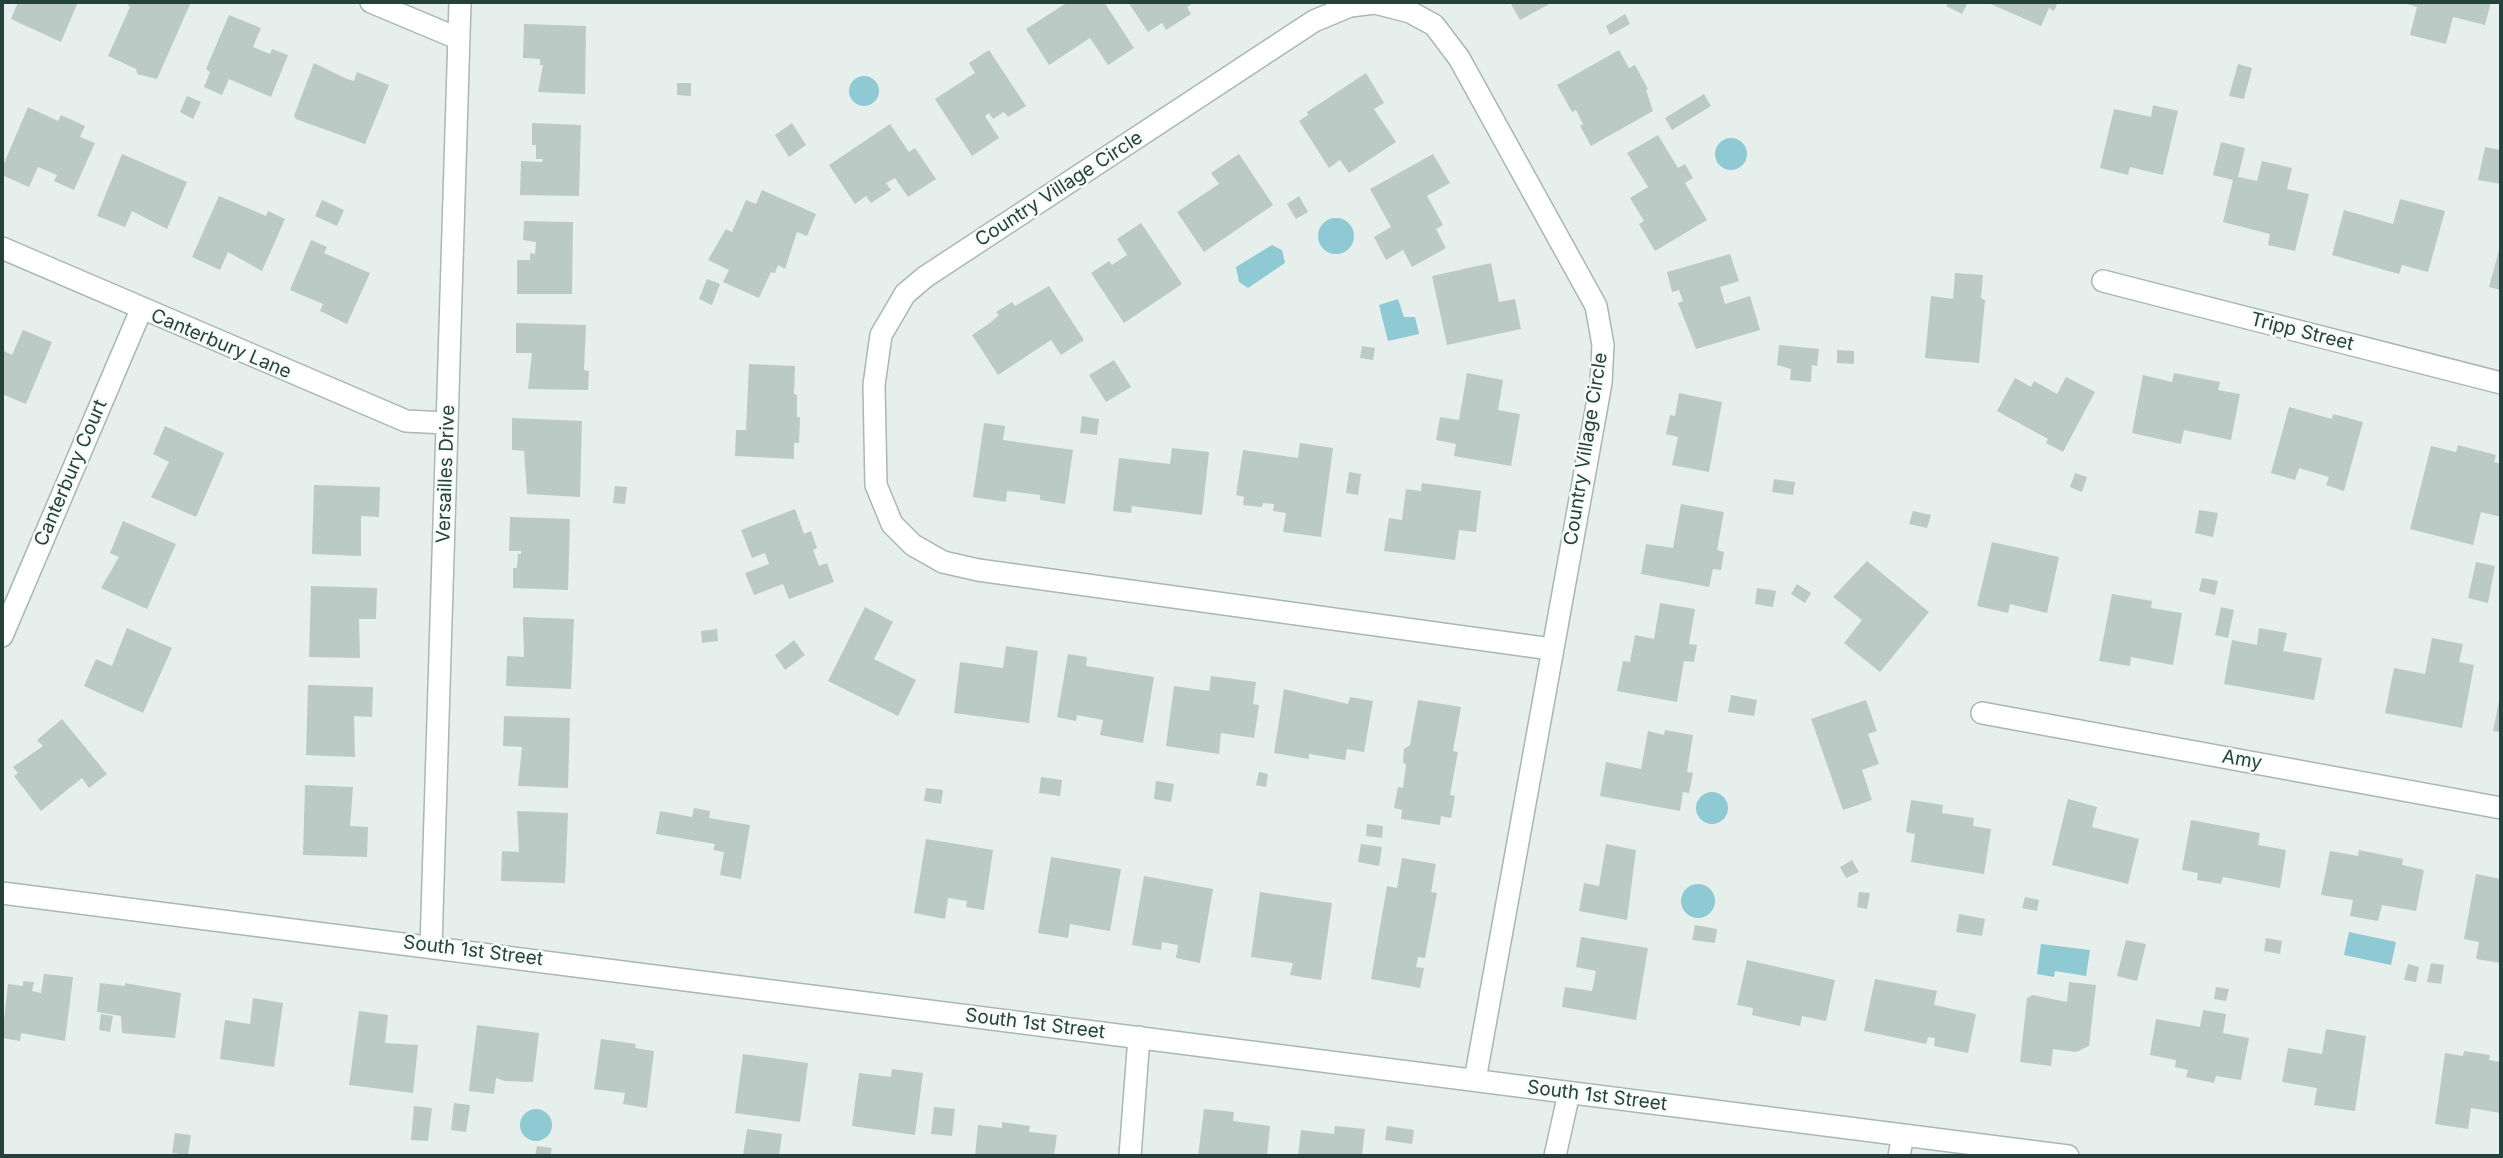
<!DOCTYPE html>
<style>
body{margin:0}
#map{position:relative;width:2503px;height:1158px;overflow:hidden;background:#e6efeb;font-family:Inter,sans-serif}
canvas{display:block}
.frame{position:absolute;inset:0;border:4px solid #24423a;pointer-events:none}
</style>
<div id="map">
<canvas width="2503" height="1158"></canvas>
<div class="frame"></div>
</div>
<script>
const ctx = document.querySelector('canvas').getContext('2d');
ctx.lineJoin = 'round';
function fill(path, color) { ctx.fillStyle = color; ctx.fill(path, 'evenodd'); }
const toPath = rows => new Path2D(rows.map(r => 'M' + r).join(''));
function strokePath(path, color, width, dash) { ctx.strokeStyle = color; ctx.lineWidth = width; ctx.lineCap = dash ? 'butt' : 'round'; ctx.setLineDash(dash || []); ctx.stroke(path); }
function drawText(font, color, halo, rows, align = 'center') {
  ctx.font = font + ' Inter,sans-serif'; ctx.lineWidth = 5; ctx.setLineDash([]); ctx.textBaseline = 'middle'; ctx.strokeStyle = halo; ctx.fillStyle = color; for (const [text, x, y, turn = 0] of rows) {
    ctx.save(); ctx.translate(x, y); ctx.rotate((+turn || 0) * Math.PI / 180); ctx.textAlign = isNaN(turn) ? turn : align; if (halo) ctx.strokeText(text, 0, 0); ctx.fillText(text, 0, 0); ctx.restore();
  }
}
const water = toPath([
 '849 91a15 15 0 1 1 30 0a15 15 0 1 1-30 0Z',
 '1715 154a16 16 0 1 1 32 0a16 16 0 1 1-32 0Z',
 '1318 236a18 18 0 1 1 36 0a18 18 0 1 1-36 0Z',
 [1272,245,1282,250,1285,263,1248,288,1239,282,1236,267],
 [1398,299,1404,317,1415,317,1419,334,1388,341,1379,305],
 '1696 808a16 16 0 1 1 32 0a16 16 0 1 1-32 0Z',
 '1681 901a17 17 0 1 1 34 0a17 17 0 1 1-34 0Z',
 [2349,932,2396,942,2391,965,2344,955],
 [2041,944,2090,950,2086,976,2055,971,2054,977,2037,974],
 '520 1125a16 16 0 1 1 32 0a16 16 0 1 1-32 0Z'
]);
const building = toPath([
 [18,2,78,2,61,42,11,19],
 [125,2,191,2,157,79,137,74,136,69,108,56,130,7],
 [1068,2,1104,2,1134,48,1108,65,1090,38,1049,65,1026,29],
 [1128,2,1195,2,1187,7,1191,14,1166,30,1162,23,1148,32],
 [1516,2,1553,2,1520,20,1511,4],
 [1949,2,1968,2,1962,14,1946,6],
 [1986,2,2058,2,2054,11,2049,8,2041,26],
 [2408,2,2491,2,2485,25,2453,17,2446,44,2410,35,2417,7,2407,4],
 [1625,14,1630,24,1610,35,1606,26],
 [229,15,261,28,253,47,270,54,272,49,288,55,271,97,229,79,222,95,204,87,210,72,206,69],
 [524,24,586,26,585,94,538,92,543,65,540,65,540,59,523,58],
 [989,50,1026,106,1008,117,1004,112,993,119,989,113,985,116,999,138,972,156,935,99,975,73,969,63],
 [1619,50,1629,68,1635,65,1648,89,1646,90,1653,111,1591,146,1580,126,1583,124,1576,110,1572,112,1557,85],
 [314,63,347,79,354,81,357,72,389,85,365,144,296,119,294,116],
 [2238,64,2252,68,2244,99,2229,96],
 [1366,73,1384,103,1374,109,1396,142,1349,173,1340,160,1329,168,1299,121,1308,115,1307,112],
 [677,83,691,83,691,96,677,95],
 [1704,94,1711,106,1672,130,1665,118],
 [187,96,201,102,193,119,180,112],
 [2153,105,2178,111,2163,175,2130,167,2128,175,2100,168,2114,109,2151,117],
 [28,107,58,121,61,115,85,126,80,137,95,143,74,190,54,181,57,175,38,167,29,187,2,175,2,168],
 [532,123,581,125,579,196,520,195,521,161,542,162,543,159,536,159,536,145,532,145],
 [792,123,806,145,789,157,775,135],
 [890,124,909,152,915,148,936,179,908,197,895,178,886,183,891,190,871,203,866,196,855,204,829,165],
 [1658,135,1678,168,1685,164,1693,178,1685,183,1707,220,1655,251,1639,224,1644,221,1630,198,1648,187,1627,153],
 [2221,142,2245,148,2238,177,2257,181,2262,161,2292,168,2287,189,2309,194,2295,251,2268,245,2270,234,2223,222,2233,180,2213,175],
 [2485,147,2501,150,2501,184,2478,180],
 [122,154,187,182,167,229,132,211,125,227,97,216],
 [1239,154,1273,205,1204,252,1177,212,1219,184,1211,173],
 [1433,154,1450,183,1427,196,1443,225,1436,229,1446,248,1412,267,1403,250,1386,260,1374,237,1391,227,1370,189],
 [762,190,816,214,807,236,797,232,785,269,778,265,775,273,771,272,759,298,723,282,729,270,708,260,726,229,732,232,746,200,756,204],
 [219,196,266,216,268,211,285,219,262,271,228,252,220,270,192,257],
 [1299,196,1308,212,1296,219,1287,204],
 [2400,199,2445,211,2428,272,2402,265,2399,274,2332,255,2344,210,2393,224],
 [322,200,344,210,337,226,315,216],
 [524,221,573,222,572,294,517,294,517,260,530,260,530,253,535,254,536,242,523,240],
 [1141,223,1182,284,1124,323,1091,273,1109,261,1112,265,1127,255,1117,239],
 [311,240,327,247,324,253,370,273,347,324,320,311,323,304,290,290],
 [2501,243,2501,290,2489,287],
 [1730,254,1739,281,1720,287,1725,304,1750,296,1760,330,1696,349,1678,303,1683,301,1679,290,1672,292,1667,272],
 [1491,263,1499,302,1515,299,1521,329,1447,345,1432,276],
 [1955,273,1983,275,1981,298,1985,300,1979,363,1925,358,1931,296,1953,299],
 [707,279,720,284,712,305,699,299],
 [1049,286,1084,340,1061,355,1051,340,998,375,972,335,990,323,999,315,996,312,1012,302,1015,306],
 [516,323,586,325,584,370,589,371,588,390,528,389,532,353,516,353],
 [23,330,52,342,26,404,2,394,2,350,12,355],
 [1779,345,1819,349,1817,366,1812,365,1811,382,1790,380,1791,369,1777,365],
 [1362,346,1375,348,1373,360,1360,358],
 [1837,350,1854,351,1854,364,1837,363],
 [1114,360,1131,387,1106,402,1089,375],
 [749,364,795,366,794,394,797,395,797,417,800,417,799,443,794,443,794,459,735,456,736,430,746,430],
 [1467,373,1503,380,1498,410,1520,414,1511,466,1454,456,1456,444,1436,440,1440,417,1459,420],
 [2174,373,2220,382,2218,390,2240,394,2231,440,2184,430,2181,444,2132,433,2143,375,2172,382],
 [2066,377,2095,392,2063,452,2046,443,2048,439,1997,411,2015,378,2031,387,2034,381,2057,394],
 [1679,393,1722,402,1709,472,1672,465,1678,437,1666,434,1670,415,1675,416],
 [2289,407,2332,419,2333,414,2363,422,2344,491,2326,485,2329,477,2299,468,2295,480,2271,473],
 [1082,416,1099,419,1097,435,1080,433],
 [512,418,582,421,580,497,527,494,524,451,512,450],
 [984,423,1005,426,1003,440,1073,450,1065,504,1040,500,1040,495,1007,491,1006,502,973,497],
 [165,426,224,453,196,517,151,497,169,462,153,454],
 [1300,443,1333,448,1321,537,1283,532,1286,513,1273,511,1274,504,1263,503,1262,507,1243,505,1244,497,1236,495,1243,450,1298,458],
 [2458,445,2496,455,2494,462,2501,464,2501,517,2481,512,2473,545,2410,529,2431,446,2456,452],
 [1172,448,1209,452,1202,515,1132,506,1131,513,1113,511,1119,458,1170,464],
 [1349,472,1361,474,1358,495,1346,493],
 [2075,473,2087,477,2082,492,2070,487],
 [1774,479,1795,482,1793,495,1772,492],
 [1422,483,1481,491,1476,532,1459,530,1455,560,1384,551,1389,518,1402,520,1406,489,1421,491],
 [314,485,380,487,379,517,361,516,361,556,312,554],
 [615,486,627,487,625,504,613,503],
 [1681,504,1724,512,1717,550,1724,552,1721,570,1713,569,1709,587,1641,574,1646,544,1673,548],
 [795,509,804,534,811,531,817,548,813,550,819,566,827,563,834,582,789,599,783,584,754,595,745,573,769,564,765,553,752,558,741,530],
 [2199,510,2218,513,2213,537,2195,533],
 [1913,511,1931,515,1927,528,1909,524],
 [510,517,570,519,568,590,513,588,513,568,517,568,518,554,521,554,521,551,509,551],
 [123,521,176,544,147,609,101,588,119,557,110,553],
 [1992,542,2059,557,2047,613,2010,604,2008,613,1977,606],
 [1867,561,1929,612,1880,672,1844,643,1862,620,1833,597],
 [2476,562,2495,566,2488,603,2468,598],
 [2202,578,2218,581,2215,595,2199,591],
 [1797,584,1811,593,1805,603,1791,594],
 [311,586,377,588,376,619,359,619,360,658,309,657],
 [1757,588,1776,591,1773,607,1755,604],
 [2112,594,2152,601,2151,608,2182,613,2173,665,2131,657,2130,666,2099,661],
 [1660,603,1695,609,1689,644,1697,645,1694,662,1684,661,1677,702,1617,691,1623,661,1630,662,1635,635,1654,639],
 [865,607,893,622,874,659,916,680,898,716,828,681],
 [2221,607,2234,610,2228,638,2215,635],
 [523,617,574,619,571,689,506,686,507,656,524,657],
 [127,628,172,648,143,713,84,686,96,659,112,666],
 [2259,628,2287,633,2283,651,2322,658,2314,700,2224,684,2232,640,2257,645],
 [717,629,718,641,702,643,701,631],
 [2432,638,2463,644,2459,662,2474,665,2462,728,2385,713,2394,668,2425,674],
 [794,640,805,655,785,670,775,655],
 [1006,646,1038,651,1029,723,954,713,960,662,1003,668],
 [1068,654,1087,657,1086,666,1154,677,1143,743,1100,735,1103,720,1077,715,1076,721,1057,717],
 [1211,676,1256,682,1253,704,1259,705,1254,738,1221,733,1219,754,1166,746,1174,686,1209,691],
 [308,685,373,687,372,717,354,716,355,757,306,755],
 [1284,689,1348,704,1350,697,1373,701,1364,752,1347,749,1345,760,1309,754,1309,759,1274,753],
 [1731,695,1757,700,1754,716,1728,712],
 [2500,696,2501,696,2501,732,2493,731],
 [1418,700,1461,707,1453,751,1458,752,1450,795,1455,796,1451,818,1441,816,1440,825,1401,819,1402,810,1394,808,1398,787,1403,788,1406,765,1403,762,1404,749,1410,745],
 [1866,700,1877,731,1868,734,1879,764,1862,770,1872,800,1843,810,1811,719],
 [504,716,570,718,568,788,518,786,522,747,503,746],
 [62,719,107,774,89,788,82,778,41,811,14,776,18,773,13,767,43,746,37,740],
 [1665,730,1693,735,1687,772,1693,773,1689,793,1683,792,1680,811,1600,796,1606,762,1641,769,1648,731,1664,735],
 [1259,772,1268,774,1266,787,1256,785],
 [1041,777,1062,780,1060,796,1039,793],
 [1156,781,1174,784,1171,802,1154,799],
 [305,785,353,787,350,826,368,827,367,857,303,855],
 [926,788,943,790,941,804,924,801],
 [2068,799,2097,807,2092,827,2139,839,2128,884,2052,865],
 [1911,800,1943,805,1942,813,1974,818,1973,826,1991,829,1984,874,1911,862,1915,834,1906,832],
 [694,808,710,811,709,818,750,825,741,879,720,875,724,852,713,850,715,844,656,834,660,811,692,817],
 [517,811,568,813,565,883,501,881,502,851,519,852],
 [2191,820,2260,833,2258,845,2286,850,2280,888,2223,877,2221,884,2197,880,2198,873,2182,870],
 [1367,824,1383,826,1382,838,1366,836],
 [926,839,993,850,984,910,966,907,967,901,948,898,945,919,914,913],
 [1361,844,1382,847,1379,866,1358,862],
 [1606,844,1636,850,1627,920,1579,911,1584,883,1599,886],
 [2359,850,2403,859,2402,865,2424,870,2416,911,2382,905,2378,921,2350,916,2353,900,2321,895,2330,851,2358,856],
 [1051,857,1121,869,1110,931,1070,924,1068,938,1038,933],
 [1402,858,1436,864,1431,892,1437,893,1425,958,1418,957,1416,967,1424,968,1420,988,1371,979,1387,886,1397,888],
 [1852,860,1859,872,1846,878,1840,867],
 [2476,874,2501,879,2501,963,2476,959,2479,942,2464,939],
 [1144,876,1213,889,1200,963,1176,958,1178,945,1162,942,1161,950,1132,945],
 [1260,892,1332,903,1321,980,1290,975,1293,963,1251,957],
 [1859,892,1870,893,1867,909,1857,907],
 [2025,897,2039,900,2037,911,2022,908],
 [1959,914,1985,919,1982,936,1956,932],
 [1695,925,1717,929,1715,943,1692,940],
 [1581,937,1648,948,1636,1020,1562,1007,1565,987,1592,991,1596,971,1576,967],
 [2266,938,2282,941,2280,954,2264,951],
 [2126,940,2146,944,2137,981,2117,976],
 [1747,960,1835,980,1826,1021,1802,1016,1800,1026,1752,1015,1753,1008,1737,1005],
 [2431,963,2444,965,2441,984,2427,982],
 [2408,964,2419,967,2416,982,2404,980],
 [44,974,73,977,65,1041,21,1033,20,1041,2,1038,8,984,23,986,23,981,34,982,32,991,41,993],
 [1875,979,1937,991,1934,1005,1976,1014,1968,1053,1934,1046,1935,1038,1928,1037,1926,1044,1864,1031],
 [2069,982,2096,985,2089,1046,2076,1052,2053,1049,2051,1066,2020,1062,2027,998,2033,995,2067,1002],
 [100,983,125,986,125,983,181,993,175,1038,122,1033,121,1016,97,1012],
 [2216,987,2229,989,2226,1001,2214,999],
 [253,998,283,1003,274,1067,220,1059,225,1020,250,1024],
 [2203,1010,2226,1014,2223,1033,2249,1038,2241,1080,2216,1076,2214,1083,2186,1077,2188,1070,2175,1067,2176,1060,2150,1055,2156,1019,2200,1027],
 [359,1011,388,1015,385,1043,418,1045,413,1093,349,1085],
 [101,1014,113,1016,110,1032,99,1030],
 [477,1025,539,1033,533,1082,505,1081,496,1078,494,1094,469,1091],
 [2326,1029,2366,1036,2355,1111,2314,1105,2317,1088,2282,1082,2288,1048,2322,1054],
 [601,1039,636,1044,635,1048,654,1051,647,1108,623,1104,625,1093,594,1089],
 [2464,1051,2490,1055,2489,1060,2501,1062,2501,1113,2471,1108,2468,1129,2435,1124,2445,1053,2463,1056],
 [743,1054,808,1063,800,1122,735,1113],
 [892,1069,923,1073,915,1135,852,1126,859,1073,891,1077],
 [454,1103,470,1105,466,1132,451,1130],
 [414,1106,432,1108,428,1141,411,1140],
 [934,1107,955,1109,952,1136,931,1134],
 [1204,1109,1234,1112,1233,1121,1270,1126,1267,1156,1198,1156],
 [1002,1122,1030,1126,1029,1132,1057,1135,1054,1156,975,1156,978,1125,1002,1128],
 [1335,1126,1365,1129,1362,1156,1298,1156,1301,1130,1334,1134],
 [1387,1126,1414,1130,1412,1144,1385,1140],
 [747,1129,782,1134,779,1156,743,1156],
 [175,1133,191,1135,188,1155,172,1153],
 [537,1146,552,1148,550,1156,535,1156]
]);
const minor = toPath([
 [371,2,457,38],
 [2,248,406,421,445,423],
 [2103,281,2501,383],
 [2,636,141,310],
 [1982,713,2501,808],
 [2,893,2068,1156],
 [431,947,460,2],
 [1475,1080,1601,383,1603,345,1596,306,1459,58,1434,25,1410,12,1375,3,1350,6,1314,21,925,277,905,294,881,335,874,385,876,485,892,524,913,545,943,562,978,570,1551,649],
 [1130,1156,1139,1037],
 [1555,1156,1569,1093],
 [1899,1156,1903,1135]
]);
const streetNames = [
 ["Country Village Circle",1059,189,-33],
 ["Tripp Street",2302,332,14],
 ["Canterbury Lane",221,344,23],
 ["Country Village Circle",1586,449,-81],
 ["Canterbury Court",71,473,-67],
 ["Versailles Drive",446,474,-88],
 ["Amy",2242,760,10],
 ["South 1st Street",473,951,7],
 ["South 1st Street",1035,1024,7],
 ["South 1st Street",1597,1096,7]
];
fill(water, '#8ec9d4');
fill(building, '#bbcac4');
strokePath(minor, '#a8b8b2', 24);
strokePath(minor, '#fff', 21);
drawText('19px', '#24423a', '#f7fbf9', streetNames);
</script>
